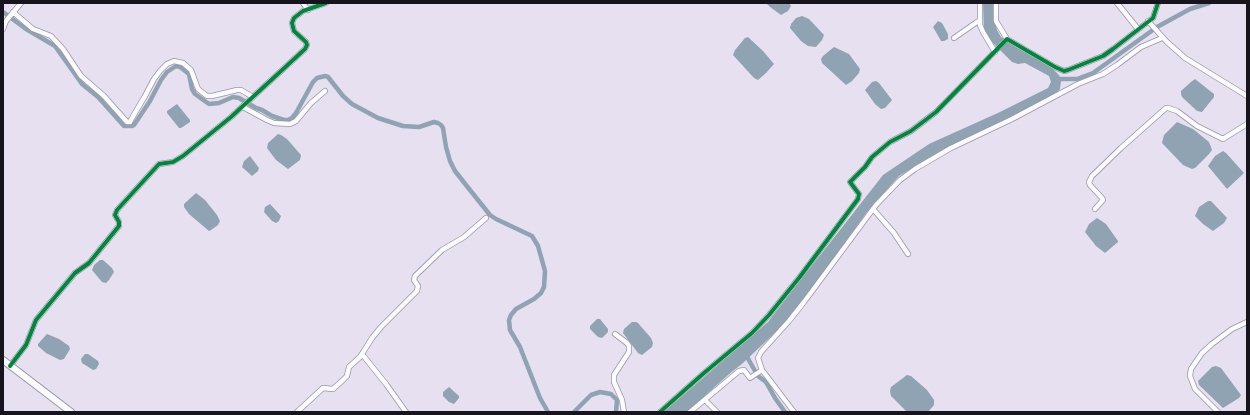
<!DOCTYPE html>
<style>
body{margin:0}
#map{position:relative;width:1250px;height:415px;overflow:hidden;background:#e6e0f0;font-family:Karla,sans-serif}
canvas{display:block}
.frame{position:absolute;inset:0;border:4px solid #18141e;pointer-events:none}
</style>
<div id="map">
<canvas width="1250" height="415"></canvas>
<div class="frame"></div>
</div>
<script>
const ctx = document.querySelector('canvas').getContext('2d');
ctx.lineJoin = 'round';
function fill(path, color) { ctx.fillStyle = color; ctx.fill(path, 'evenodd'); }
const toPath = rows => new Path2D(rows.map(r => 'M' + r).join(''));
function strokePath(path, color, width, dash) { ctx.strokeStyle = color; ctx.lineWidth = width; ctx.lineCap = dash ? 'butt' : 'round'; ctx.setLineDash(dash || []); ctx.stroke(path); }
const water = toPath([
 [766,3,789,3,791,6,788,11,781,15,770,7],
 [983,3,993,3,993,15,997,30,1001,37,1012,45,1052,68,1059,75,1061,81,1060,89,1053,96,1043,102,929,158,899,176,867,212,808,294,781,327,743,363,728,375,687,412,664,412,768,322,883,175,929,144,1000,112,1048,88,1051,82,1049,76,1025,63,1018,64,1012,62,984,34],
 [802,16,809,19,824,35,822,40,816,47,808,46,801,41,790,28,791,24,796,18],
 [938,21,942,23,948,34,948,39,944,41,941,41,940,39,933,27],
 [748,37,763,51,774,64,766,73,758,80,754,78,733,55,735,50,745,38],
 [834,47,849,54,860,69,859,73,852,81,846,85,822,63,821,59,823,56],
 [1195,79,1214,94,1214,97,1202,112,1197,111,1182,97,1181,94,1181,91,1191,82],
 [876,81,879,83,892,100,885,108,881,109,875,104,865,90,872,82],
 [177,104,190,120,190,122,181,128,179,128,167,113,167,111],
 [1177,122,1193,129,1209,142,1211,147,1212,150,1209,154,1195,168,1192,169,1183,165,1162,143,1164,135],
 [278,134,281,135,287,139,301,155,300,160,288,169,276,160,267,148,268,143],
 [1223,151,1226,153,1244,173,1227,189,1208,166,1215,156],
 [250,156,259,168,258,171,252,176,242,167,244,161],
 [196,193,205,200,217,215,220,221,218,225,211,230,209,231,189,214,184,207,184,204],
 [1208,201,1211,201,1227,218,1224,223,1213,231,1203,224,1195,216,1199,207],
 [270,204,281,216,279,221,276,223,272,221,264,212,265,207],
 [1097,218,1106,224,1118,241,1118,242,1105,253,1096,246,1085,232,1089,224],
 [100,260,103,260,112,268,114,272,109,280,106,283,102,282,92,270,94,265],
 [597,319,600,319,608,329,608,332,602,338,598,337,590,329,590,326],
 [632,322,636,322,638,323,651,338,653,343,652,347,642,355,638,353,623,333,624,329],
 [47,334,59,339,69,346,70,349,64,359,60,360,46,353,38,346,38,344],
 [85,354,88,354,98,361,99,364,96,369,93,370,82,363,81,359],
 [1216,366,1221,368,1241,395,1239,398,1223,408,1199,385,1198,381,1212,367],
 [907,375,911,376,927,390,934,400,934,405,928,412,907,412,891,396,890,391,891,387],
 [449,387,459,396,459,398,454,404,449,402,443,396,443,392]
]);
const canal = toPath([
 [3,12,26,29,55,46,82,84,98,97,124,126,132,126,134,125,150,101,161,80,167,72,176,66,180,67,189,74,192,89,195,94,209,104,219,103,233,97,239,98,256,108,262,110,272,116,284,120,288,120,292,118,296,113,313,82,317,78,325,76,328,77,343,96,352,104,378,118,403,126,419,127,434,122,438,123,441,125,443,128,446,147,450,161,455,171,466,185,490,215,496,219,532,236,538,246,545,271,544,287,541,293,534,299,516,309,511,315,509,320,510,330,520,347,540,398,548,412],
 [1056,79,1077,79,1093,73,1157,27,1190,9,1209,3],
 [746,355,755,371,758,376,766,382,775,398,785,412],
 [574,412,591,395,600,392,611,394,617,400,616,412]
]);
const minor = toPath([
 [303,3,308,10],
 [980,3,980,25,983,32,995,52],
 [996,3,996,21,1007,39],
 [1117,3,1138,29],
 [13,12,33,29,51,36,63,49,81,76,104,96,127,122,130,122,132,118,145,96,154,79,160,71,167,64,174,61,183,63,191,70,198,89,207,96,212,96,237,90,241,90,253,97],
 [1148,21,1167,42,1185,58,1247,96],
 [3,29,6,21,21,3],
 [954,38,977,22,980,21],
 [243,107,267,120,274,123,290,124,296,121,311,103,325,91],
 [873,209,894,233,908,254],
 [1095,209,1103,200,1102,198,1090,185,1089,182,1092,176,1121,148,1166,108,1168,108,1177,111,1197,126,1223,139,1247,124],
 [615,334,627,343,629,346,629,352,614,375,614,382,622,400,624,412],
 [362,354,386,384,406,412],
 [10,366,26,345,36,320,75,273,89,263,119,226,119,222,115,215,117,210,159,164,173,162,183,156,231,117,305,49,307,45,306,42,294,31,292,23,294,18,303,11,326,3],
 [762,370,794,412],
 [705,400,717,412],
 [297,412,323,388,333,389,343,380,347,376,349,367,360,357,372,338,381,327,417,291,418,286,414,280,415,276,442,250,464,237,486,218],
 [660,412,704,373,752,333,769,315,799,278,858,199,859,194,850,182,865,167,872,157,890,142,911,131,936,112,1007,39,1055,67,1064,71,1068,70,1103,56,1113,49,1153,18,1158,3],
 [690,412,739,371,744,370,750,378,762,370,758,358,761,352,789,321,804,302,876,205,900,180,915,169,951,148,1012,119,1078,84,1103,74,1117,65,1141,47,1162,38],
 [1218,412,1195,389,1190,376,1191,369,1202,353,1212,344,1232,329,1247,322]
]);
const tertiary = toPath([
 [3,360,71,412]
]);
const cycleway = toPath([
 [10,366,26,345,36,320,75,273,89,263,119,226,119,222,115,215,117,210,159,164,173,162,183,156,231,117,305,49,307,45,306,42,294,31,292,23,294,18,303,11,326,3],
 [660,412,704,373,752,333,769,315,799,278,858,199,859,194,850,182,865,167,872,157,890,142,911,131,936,112,1007,39,1055,67,1064,71,1068,70,1103,56,1113,49,1153,18,1158,3]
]);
fill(water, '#8fa3b2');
strokePath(canal, '#8fa3b2', 4.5);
strokePath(minor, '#9a95a2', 6);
strokePath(tertiary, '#9a95a2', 8);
strokePath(minor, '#fbfafd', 4.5);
strokePath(tertiary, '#fbfafd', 6);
strokePath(cycleway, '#00873e', 4);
</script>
